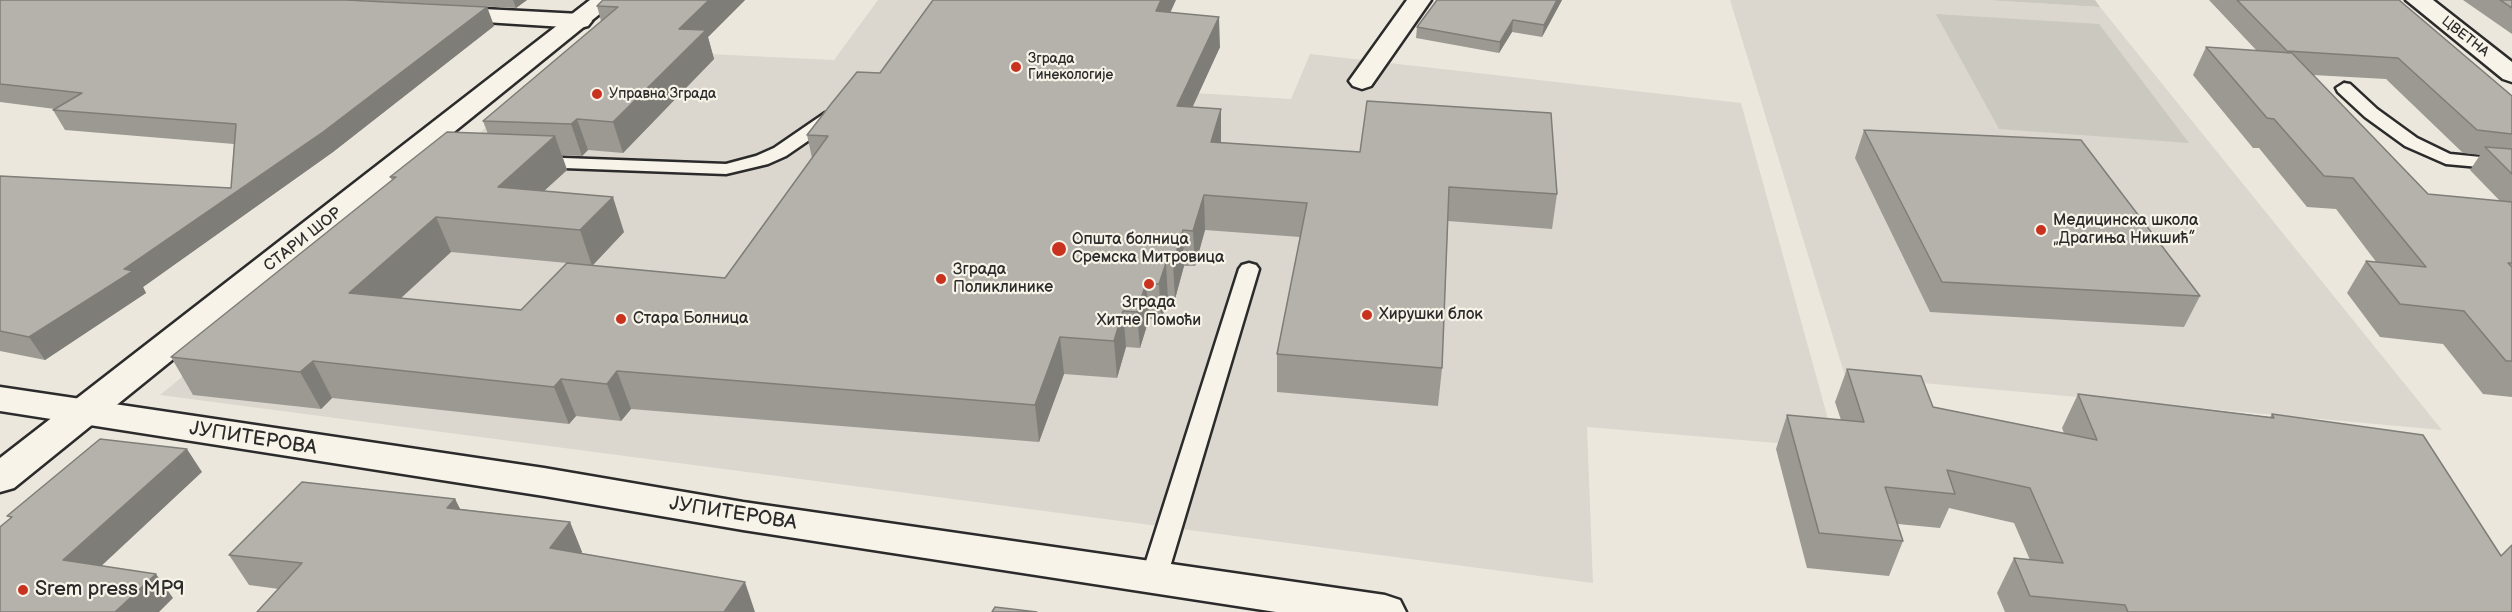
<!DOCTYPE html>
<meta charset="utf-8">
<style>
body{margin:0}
canvas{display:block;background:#ebe7dd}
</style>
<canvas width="2512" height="612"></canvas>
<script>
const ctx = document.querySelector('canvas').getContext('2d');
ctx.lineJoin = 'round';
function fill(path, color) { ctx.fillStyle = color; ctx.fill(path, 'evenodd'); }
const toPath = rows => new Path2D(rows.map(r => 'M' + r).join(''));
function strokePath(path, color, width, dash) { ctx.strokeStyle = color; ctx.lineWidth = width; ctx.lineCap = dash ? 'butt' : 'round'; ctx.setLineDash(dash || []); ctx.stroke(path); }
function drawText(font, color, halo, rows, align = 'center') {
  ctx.font = font + ' "Balsamiq Sans",sans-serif'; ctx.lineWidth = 4.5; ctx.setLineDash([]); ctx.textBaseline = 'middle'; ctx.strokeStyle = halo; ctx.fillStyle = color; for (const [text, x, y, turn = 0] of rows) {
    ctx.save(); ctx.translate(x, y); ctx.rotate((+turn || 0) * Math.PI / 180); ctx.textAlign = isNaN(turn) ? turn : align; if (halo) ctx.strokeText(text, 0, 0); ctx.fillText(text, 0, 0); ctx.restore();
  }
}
const built = toPath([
 [878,0,1065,0,1131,89,1291,99,1310,54,1741,103,1836,448,1587,427,1593,583,160,395,583,48,834,60],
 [1730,0,1986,0,2100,7,2442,430,1845,376]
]);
const green = toPath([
 [1986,0,2095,0,2100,7],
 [1936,14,2099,24,2189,143,1999,129]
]);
const service = toPath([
 [2344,83,2350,84,2377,109,2417,138,2450,154,2512,160,2512,170,2446,164,2405,146,2365,117,2338,92,2336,88,2344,83],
 [831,112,837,113,840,117,837,121,786,156,768,164,726,174,537,167,531,166,528,162,531,158,537,157,726,164,756,156,774,148,825,113,831,112],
 [1249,263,1256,265,1259,269,1167,577,1163,584,1154,587,1145,584,1141,577,1239,269,1242,265,1249,263]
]);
const minor = toPath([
 [1407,0,1431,0,1371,86,1362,89,1353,86,1349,81,1407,0],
 [2406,0,2433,0,2512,62,2512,82,2503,79,2406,0],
 [445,7,580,14,588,16,592,21,588,26,580,28,437,19,433,14,437,9,445,7],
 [0,387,544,468,743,502,1385,595,1400,600,1406,612,1276,612,743,530,544,496,0,411,0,387]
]);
const secondary = toPath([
 [590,0,617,0,14,488,0,492,0,458,590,0]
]);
const wall = toPath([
 [0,0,487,7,494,26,333,152,143,287,146,293,45,360,0,351,0,176,231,188,234,144,65,130,53,110,55,109,0,102],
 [352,0,527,0,516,8],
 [603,0,745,0,708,37,714,59,623,153,588,150,582,156,562,155,567,170,544,191,624,232,592,266,725,278,812,158,807,135,880,73,1170,12,1220,47,1192,107,1221,142,1557,194,1552,229,1448,221,1442,368,1438,406,1277,392,1277,354,1300,237,1205,230,1195,266,1184,266,1175,299,1168,299,1161,320,1149,319,1140,348,1126,347,1117,378,1064,374,1039,442,631,409,621,421,576,416,569,424,332,398,321,409,193,395,171,357,392,180,390,177,488,134,483,121,601,21,597,6],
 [451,252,567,263,521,310,401,298],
 [1437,0,1562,0,1542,37,1512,32,1499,53,1416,38,1417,27],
 [2209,0,2399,0,2512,96,2512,397,2483,394,2443,344,2380,337,2347,293,2366,261,2377,263,2336,209,2307,207,2259,148,2253,148,2193,75,2206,47,2257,51],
 [2313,75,2386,79,2463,153,2480,155,2470,170,2500,201,2428,194],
 [2463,0,2512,0,2512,34],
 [1864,130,2200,296,2184,327,1930,312,1855,158],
 [1847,369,1933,407,2064,433,2062,428,2078,394,2270,417,2272,414,2512,612,2005,612,1997,593,2014,558,2030,560,2014,523,1949,508,1940,528,1898,524,1903,541,1889,576,1807,568,1776,449,1787,415,1841,420,1835,402],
 [455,499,460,509,570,522,582,552,581,554,755,612,279,589,249,585,229,555]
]);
const shadedWall = toPath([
 [513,0,527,0,516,8],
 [709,0,745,0,708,37,714,59,623,153,613,122,679,29],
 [1161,0,1176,0,1157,42,1156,11],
 [1557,0,1562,0,1542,37,1544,25],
 [487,7,494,26,333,152,143,287,146,293,45,360,29,337],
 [1219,17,1220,47,1178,139,1177,106],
 [1513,20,1512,32,1499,53,1500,42],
 [1221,109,1221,142,1212,175,1211,142],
 [577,119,588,150,582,156,571,124],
 [555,136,567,170,511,221,498,187],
 [1204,195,1205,230,1195,266,1193,231],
 [613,197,624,232,592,266,580,230],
 [436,217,451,252,367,329,349,293],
 [1183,230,1184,266,1175,299,1173,263],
 [1166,263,1168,299,1161,320,1159,284],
 [1146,283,1149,319,1140,348,1137,312],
 [1123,311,1126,347,1117,378,1114,341],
 [1060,337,1064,374,1039,442,1035,405],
 [313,361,332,398,321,409,300,372],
 [617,371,631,409,621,421,607,384],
 [561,379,576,416,569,424,554,387],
 [187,449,202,472,82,584,63,560],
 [455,499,470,529,447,508],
 [570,522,582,552,563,578,550,548],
 [156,574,173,598,159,612,115,612],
 [745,582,755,612,724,612]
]);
const building = toPath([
 [0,0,346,0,487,7,323,132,124,269,133,271,29,337,0,331,0,176,231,188,236,124,53,110,82,93,0,84,0,0],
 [603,0,709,0,679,29,706,30,613,122,577,119,571,124,483,121,618,7,597,6,603,0],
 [933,0,1161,0,1156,11,1219,17,1177,106,1221,109,1211,142,1360,152,1367,101,1551,113,1557,194,1449,187,1442,368,1277,354,1307,203,1204,195,1193,231,1183,230,1173,263,1166,263,1159,284,1146,283,1137,312,1123,311,1114,341,1060,337,1035,405,617,371,607,384,561,379,554,387,313,361,300,372,171,357,396,177,390,177,447,132,555,136,498,187,613,197,580,230,436,217,349,293,521,310,567,263,725,278,828,136,807,135,831,104,857,72,880,73,933,0],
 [1437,0,1557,0,1544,25,1513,20,1500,42,1417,27,1437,0],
 [2237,0,2399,0,2512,96,2512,134,2477,130,2398,58,2287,51,2237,0],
 [2500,0,2512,0,2512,8,2500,0],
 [2206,47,2292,53,2428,194,2512,202,2512,263,2508,263,2512,267,2512,361,2506,361,2464,311,2400,304,2366,261,2426,267,2353,178,2324,176,2274,119,2267,118,2206,47],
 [1864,130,2081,140,2200,296,1942,282,1864,130],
 [2485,147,2512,149,2512,174,2485,147],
 [1847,369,1921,376,1933,407,2097,440,2078,394,2274,418,2272,414,2423,435,2501,556,2512,545,2512,612,2128,612,2125,605,2030,596,2014,558,2063,563,2030,488,1947,470,1955,494,1885,487,1903,541,1819,533,1787,415,1864,422,1847,369],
 [100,439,187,449,63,560,156,574,115,612,0,612,0,527,12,517,7,516,100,439],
 [302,482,455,499,447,508,570,522,550,548,745,582,724,612,257,612,302,563,229,555,302,482],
 [995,607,1037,612,992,612,995,607]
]);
const markers = [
 [1016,67,6,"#c8321e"],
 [597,94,6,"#c8321e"],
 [2041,230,6,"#c8321e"],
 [1059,249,8,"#c8321e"],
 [941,279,6,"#c8321e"],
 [1149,284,6,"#c8321e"],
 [1367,315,6,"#c8321e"],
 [621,319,6,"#c8321e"],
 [23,590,6,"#c8321e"]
];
const farStreetnames = [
 ["ЦВЕТНА",2465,37,38]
];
const farPoinames = [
 ["Зграда",1028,59],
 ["Гинекологије",1028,75],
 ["Управна Зграда",609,94]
];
const poiNames = [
 ["Медицинска школа",2053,221],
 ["„Драгиња Никшић”",2053,239],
 ["Општа болница",1072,240],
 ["Сремска Митровица",1072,258],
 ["Зграда",953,270],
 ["Поликлинике",953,288],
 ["Зграда",1149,303,"center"],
 ["Хитне Помоћи",1149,321,"center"],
 ["Хирушки блок",1379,315],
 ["Стара Болница",633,319]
];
const streetNames = [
 ["СТАРИ ШОР",303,240,-38]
];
const nearStreetnames = [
 ["ЈУПИТЕРОВА",253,439,9],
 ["ЈУПИТЕРОВА",733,514,9]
];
const nearPoinames = [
 ["Srem press MP9",35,590]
];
fill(built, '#dbd7ce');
fill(green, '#cbc8bf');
strokePath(service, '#2b2b2b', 5);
strokePath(minor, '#2b2b2b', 5);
strokePath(secondary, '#2b2b2b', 5);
fill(service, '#f7f3e8');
fill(minor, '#f7f3e8');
fill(secondary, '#f7f3e8');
fill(wall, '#9c9993');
fill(shadedWall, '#7f7d78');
fill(building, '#b5b2ab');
strokePath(building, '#7f7d78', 1.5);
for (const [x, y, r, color] of markers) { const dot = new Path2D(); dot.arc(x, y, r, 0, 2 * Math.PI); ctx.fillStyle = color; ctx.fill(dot); strokePath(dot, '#f7f3e8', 2); }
drawText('14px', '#2b2b2b', '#f7f3e8', farStreetnames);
drawText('14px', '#2b2b2b', '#f7f3e8', farPoinames, 'left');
drawText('16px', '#2b2b2b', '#f7f3e8', poiNames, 'left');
drawText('16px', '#2b2b2b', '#f7f3e8', streetNames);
drawText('20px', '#2b2b2b', '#f7f3e8', nearStreetnames);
drawText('20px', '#2b2b2b', '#f7f3e8', nearPoinames, 'left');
</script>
